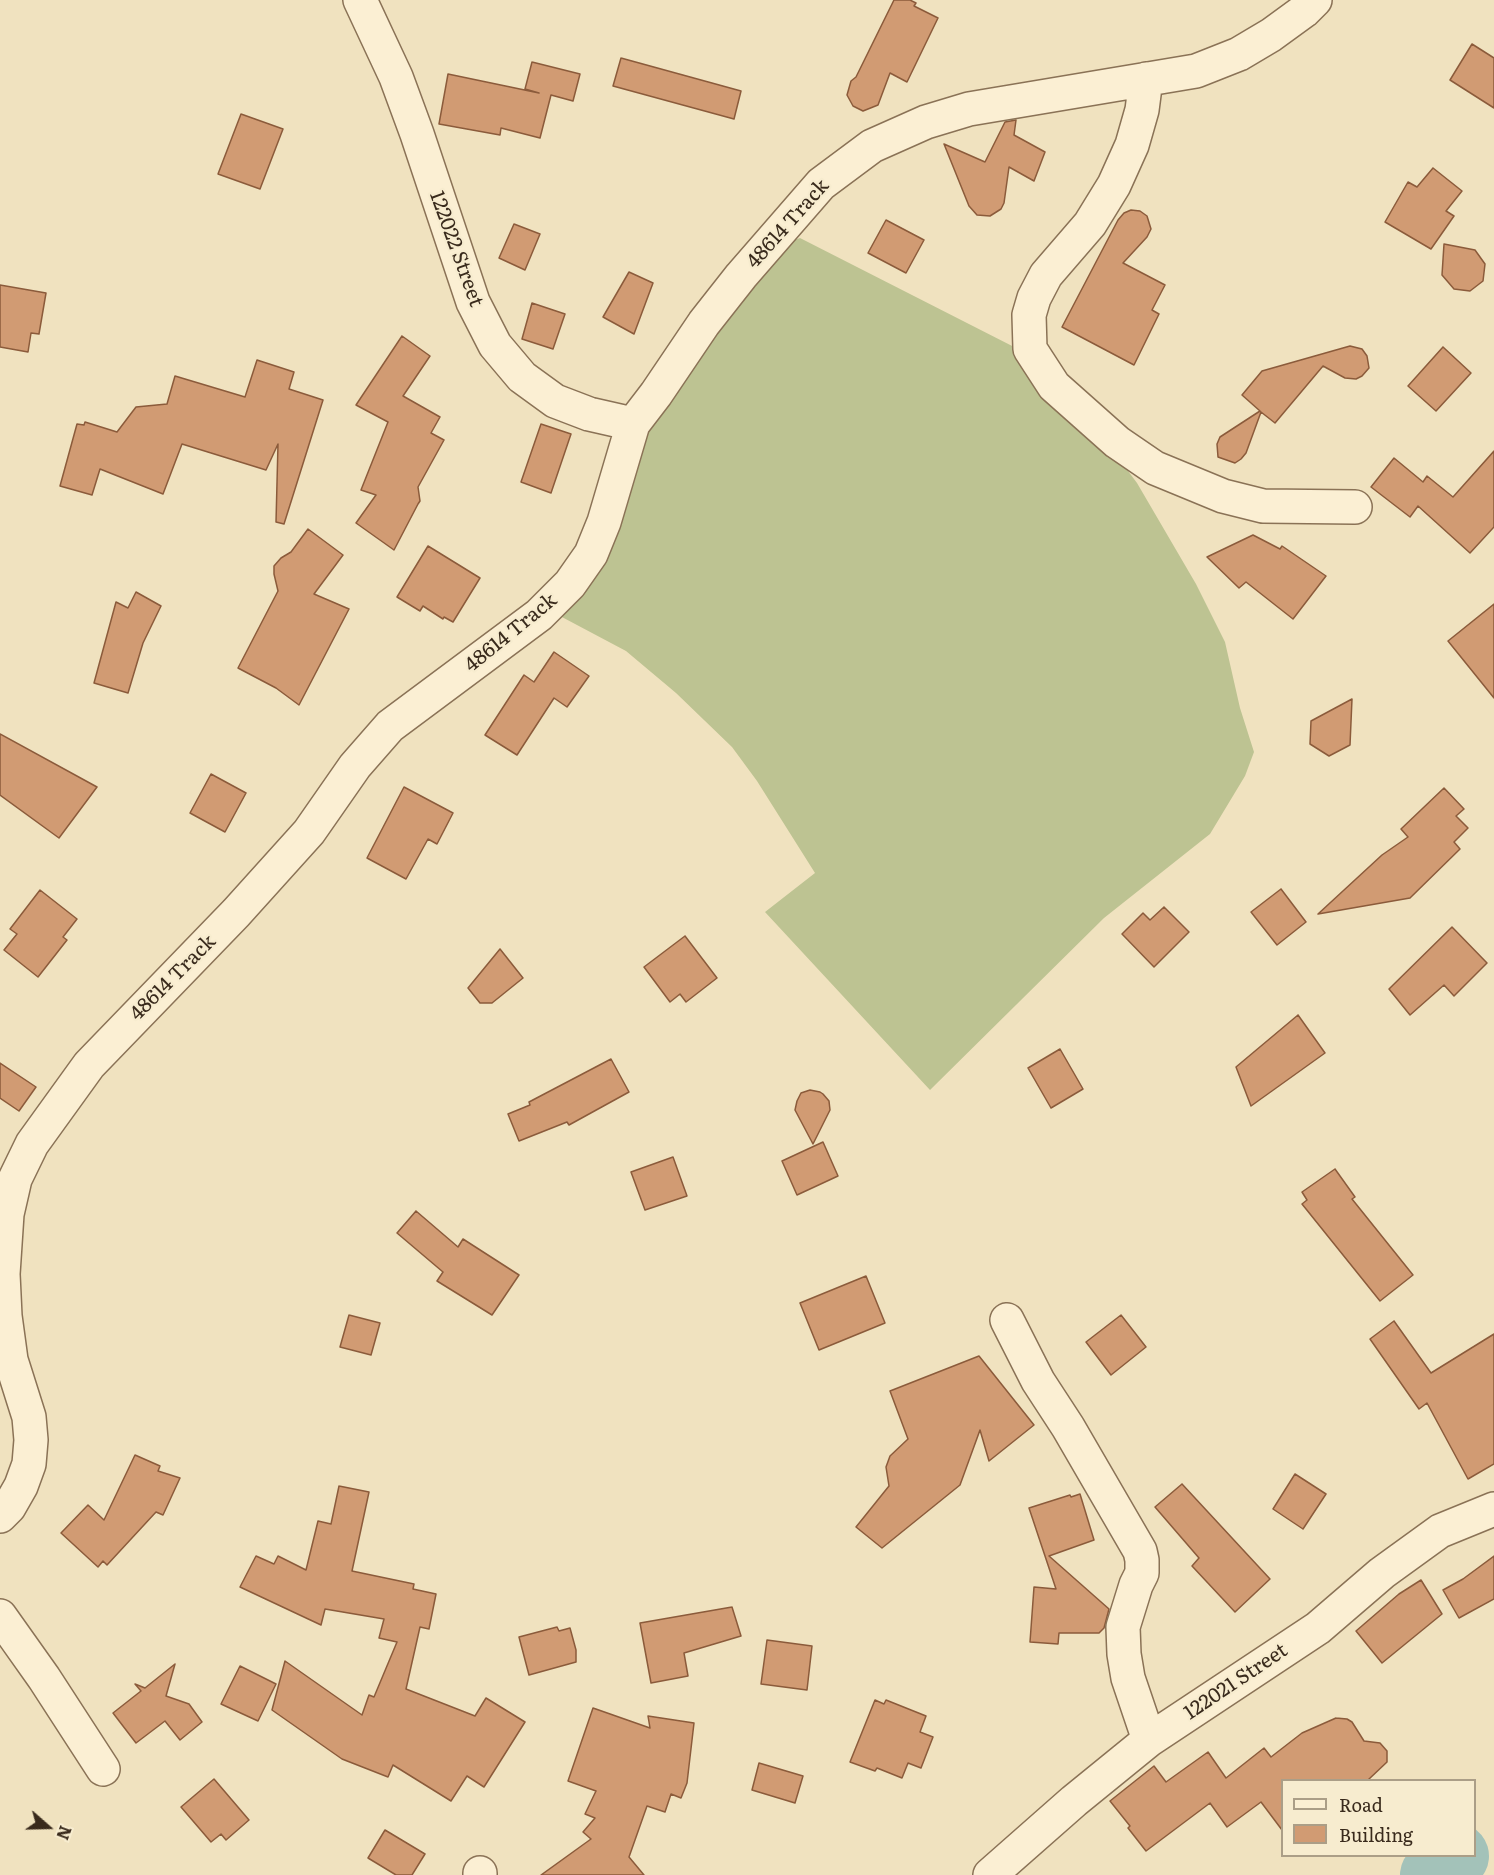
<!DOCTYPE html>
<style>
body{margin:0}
#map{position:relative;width:1494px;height:1875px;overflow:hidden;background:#f0e2bf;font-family:Literata,serif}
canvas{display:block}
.legend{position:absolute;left:1281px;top:1779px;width:195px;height:78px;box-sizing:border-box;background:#f7eccf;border:2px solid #ab9e87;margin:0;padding:8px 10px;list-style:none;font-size:18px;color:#392a1c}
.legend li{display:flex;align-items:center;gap:12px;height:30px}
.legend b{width:30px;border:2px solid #ab9e87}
.north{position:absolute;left:18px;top:1797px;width:60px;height:60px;-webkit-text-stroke:4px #f7eccf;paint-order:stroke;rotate:110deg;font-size:16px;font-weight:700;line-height:24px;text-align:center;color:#392a1c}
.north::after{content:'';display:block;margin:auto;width:21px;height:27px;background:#392a1c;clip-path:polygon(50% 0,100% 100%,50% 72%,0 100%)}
</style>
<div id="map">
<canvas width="1494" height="1875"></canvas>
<ul class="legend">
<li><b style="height:8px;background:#fbefd3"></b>Road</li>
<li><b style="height:16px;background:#d19b73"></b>Building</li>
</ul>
<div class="north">N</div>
</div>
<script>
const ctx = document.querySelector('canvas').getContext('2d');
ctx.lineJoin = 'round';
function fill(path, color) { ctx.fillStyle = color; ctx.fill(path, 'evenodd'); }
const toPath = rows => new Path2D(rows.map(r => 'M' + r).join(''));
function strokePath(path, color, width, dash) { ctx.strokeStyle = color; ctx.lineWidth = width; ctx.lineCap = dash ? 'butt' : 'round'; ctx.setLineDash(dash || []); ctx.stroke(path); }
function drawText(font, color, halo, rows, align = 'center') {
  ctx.font = font + ' Literata,serif'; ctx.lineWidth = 4.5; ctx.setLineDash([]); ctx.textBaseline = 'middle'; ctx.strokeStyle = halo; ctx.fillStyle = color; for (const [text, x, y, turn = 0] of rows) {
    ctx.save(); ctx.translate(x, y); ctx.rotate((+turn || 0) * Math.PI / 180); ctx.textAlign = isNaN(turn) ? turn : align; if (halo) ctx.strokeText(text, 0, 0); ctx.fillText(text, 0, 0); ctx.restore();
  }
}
const cemetery = toPath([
 [800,238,1020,350,1116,455,1137,483,1196,584,1225,642,1240,708,1254,752,1245,776,1210,834,1104,918,930,1090,765,912,815,873,757,781,732,747,676,693,626,651,560,616,648,431,755,275,783,244]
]);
const river = toPath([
 [1433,1875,1456,1856]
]);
const building = toPath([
 [894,0,910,0,916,3,914,6,938,18,907,82,890,73,878,105,863,111,853,106,847,95,851,81,856,77,894,0],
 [1472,44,1494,58,1494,108,1450,80,1472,44],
 [621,58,741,91,734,119,613,86,621,58],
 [532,62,580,74,573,101,551,95,540,138,501,128,500,135,439,124,448,74,539,93,525,89,532,62],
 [241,114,283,129,260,189,218,174,241,114],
 [1016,120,1014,135,1045,152,1034,181,1009,167,1004,203,1001,209,990,216,977,215,969,206,944,144,985,162,1005,122,1016,120],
 [1433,168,1462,191,1446,211,1454,216,1431,249,1385,222,1408,182,1417,187,1433,168],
 [1131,210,1140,211,1147,216,1151,229,1147,237,1123,263,1165,285,1152,310,1159,314,1134,365,1062,327,1118,220,1124,213,1131,210],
 [886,220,924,240,906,273,868,253,886,220],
 [514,224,540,234,525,270,499,258,514,224],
 [1444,244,1475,250,1485,264,1483,281,1470,291,1454,289,1442,275,1444,244],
 [629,272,653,283,634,334,603,317,629,272],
 [0,285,46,293,39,334,31,333,28,352,0,347,0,285],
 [532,303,565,314,553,349,522,339,532,303],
 [402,336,430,356,403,396,440,417,431,433,444,440,418,487,420,501,418,504,394,550,356,523,376,495,361,490,388,422,356,405,402,336],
 [1350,346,1362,349,1367,356,1369,368,1362,376,1356,379,1345,378,1323,366,1275,423,1261,412,1246,453,1241,459,1235,463,1218,457,1217,444,1220,437,1260,411,1242,395,1262,371,1350,346],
 [1443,347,1471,373,1436,411,1408,386,1443,347],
 [257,360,294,372,289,389,323,400,284,524,276,522,278,444,266,470,182,444,163,494,100,469,92,495,60,486,77,424,84,425,85,422,117,432,136,407,167,404,175,376,245,397,257,360],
 [541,424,571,434,551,493,521,482,541,424],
 [1494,451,1494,527,1470,553,1418,506,1410,517,1371,487,1394,458,1423,482,1427,476,1453,497,1494,451],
 [308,529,343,555,314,594,349,609,299,705,276,688,238,668,278,591,274,574,274,566,281,558,291,552,308,529],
 [1253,535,1280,549,1282,546,1326,576,1293,619,1246,582,1239,588,1207,557,1253,535],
 [428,546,480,578,453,622,444,617,443,619,423,606,420,611,397,597,428,546],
 [136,592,161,606,143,643,128,693,94,683,116,602,128,608,136,592],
 [1494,604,1494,698,1448,641,1494,604],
 [554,652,589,676,567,707,554,698,517,755,485,735,524,675,534,682,554,652],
 [1352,699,1350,745,1329,756,1310,744,1311,721,1352,699],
 [0,734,97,787,59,838,0,795,0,734],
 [211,774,246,793,225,832,190,813,211,774],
 [404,787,453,813,437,844,428,839,406,879,367,858,404,787],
 [1444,788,1464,809,1456,816,1468,828,1454,842,1460,849,1410,898,1318,914,1382,855,1408,837,1401,829,1444,788],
 [1281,889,1306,922,1277,945,1251,912,1281,889],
 [40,890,77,919,63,937,67,940,38,977,4,950,17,934,10,929,40,890],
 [1164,907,1189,932,1154,967,1122,934,1143,913,1150,920,1164,907],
 [1452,927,1487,963,1454,996,1444,985,1410,1015,1389,989,1452,927],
 [685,936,717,978,686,1002,680,994,670,1002,644,967,685,936],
 [500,949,523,978,492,1003,480,1003,468,988,500,949],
 [1298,1015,1325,1053,1251,1106,1236,1067,1298,1015],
 [1060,1049,1083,1089,1051,1108,1028,1068,1060,1049],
 [611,1059,629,1092,569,1125,567,1122,519,1141,508,1114,530,1105,529,1102,611,1059],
 [0,1063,36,1087,19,1111,0,1098,0,1063],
 [810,1090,820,1092,823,1094,829,1101,830,1110,813,1144,795,1110,797,1101,801,1093,810,1090],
 [823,1142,838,1176,797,1195,782,1161,823,1142],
 [673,1157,687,1196,645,1210,631,1172,673,1157],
 [1335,1169,1355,1197,1352,1199,1413,1275,1380,1301,1302,1204,1307,1200,1302,1192,1335,1169],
 [416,1211,458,1247,463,1239,519,1275,492,1315,437,1281,443,1272,397,1233,416,1211],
 [866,1276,885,1323,819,1350,800,1303,866,1276],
 [349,1315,380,1323,371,1355,340,1347,349,1315],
 [1121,1315,1146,1347,1111,1375,1086,1342,1121,1315],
 [1394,1321,1431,1373,1494,1334,1494,1464,1468,1479,1427,1403,1419,1409,1370,1339,1394,1321],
 [979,1356,1034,1425,989,1461,980,1430,960,1485,882,1548,856,1527,889,1486,886,1467,890,1456,908,1439,890,1391,979,1356],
 [135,1455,160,1466,158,1471,180,1478,163,1515,156,1512,107,1565,103,1561,98,1567,61,1533,88,1505,104,1520,135,1455],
 [1295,1474,1326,1494,1303,1529,1273,1509,1295,1474],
 [1182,1484,1270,1579,1235,1612,1192,1566,1199,1558,1155,1507,1182,1484],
 [339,1486,369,1492,352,1571,414,1584,413,1589,436,1594,429,1629,420,1627,406,1689,475,1716,486,1698,525,1722,484,1787,467,1776,451,1801,393,1765,388,1777,342,1759,272,1710,285,1661,362,1715,369,1695,374,1697,397,1642,379,1638,384,1619,325,1609,321,1625,240,1587,256,1556,274,1564,278,1556,306,1570,318,1521,331,1524,339,1486],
 [1080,1494,1094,1540,1049,1556,1109,1609,1104,1628,1099,1633,1059,1633,1058,1644,1030,1642,1034,1587,1056,1589,1029,1508,1070,1495,1071,1497,1080,1494],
 [1494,1556,1494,1599,1459,1618,1443,1590,1463,1579,1494,1556],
 [1421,1580,1442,1614,1382,1663,1356,1631,1399,1594,1421,1580],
 [732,1607,741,1636,684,1653,688,1676,651,1683,640,1623,732,1607],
 [557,1627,559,1631,570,1628,576,1650,576,1662,529,1675,519,1637,557,1627],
 [767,1640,812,1646,807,1690,761,1684,767,1640],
 [175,1664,166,1696,189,1704,202,1722,180,1740,165,1721,136,1743,113,1713,141,1691,135,1684,145,1688,175,1664],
 [240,1666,276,1684,258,1721,221,1704,240,1666],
 [875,1700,884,1704,886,1700,926,1716,920,1732,933,1737,921,1768,908,1763,902,1778,877,1768,875,1771,850,1762,875,1700],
 [593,1708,650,1728,648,1716,694,1723,687,1783,681,1798,671,1794,665,1812,647,1806,629,1857,644,1875,541,1875,591,1839,583,1832,595,1818,585,1814,596,1791,568,1781,593,1708],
 [1336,1718,1347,1719,1352,1722,1364,1741,1380,1743,1387,1751,1387,1762,1368,1780,1282,1780,1282,1830,1261,1802,1227,1827,1210,1803,1146,1851,1128,1828,1130,1826,1110,1801,1154,1766,1166,1782,1208,1752,1226,1778,1264,1748,1271,1757,1302,1733,1336,1718],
 [759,1763,803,1776,795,1803,752,1790,759,1763],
 [214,1779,249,1820,226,1840,221,1834,211,1842,181,1807,214,1779],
 [385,1830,425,1854,412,1875,396,1875,368,1858,385,1830]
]);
const street = toPath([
 [360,0,396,77,417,134,473,302,495,345,522,377,555,401,589,414,633,424],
 [1146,79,1142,110,1132,145,1114,185,1090,224,1046,275,1034,298,1029,315,1030,349,1054,386,1117,442,1155,468,1223,496,1263,506,1355,507],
 [1007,1320,1038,1381,1068,1427,1140,1551,1142,1560,1142,1573,1136,1585,1123,1627,1124,1654,1128,1678,1149,1740],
 [0,1516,9,1507,21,1486,29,1464,31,1440,29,1417,11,1360,5,1316,3,1274,7,1214,15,1179,32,1144,89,1065,236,913,309,832,355,766,390,726,539,615,570,584,591,554,604,522,633,424,656,394,704,323,741,276,821,184,872,146,926,122,969,109,1196,71,1239,54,1271,35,1304,11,1315,0],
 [0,1616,44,1678,103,1769],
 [480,1875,480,1873],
 [990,1875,1074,1801,1149,1740,1318,1628,1382,1573,1440,1531,1494,1509]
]);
const streetNames = [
 ["48614 Track",788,224,-48],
 ["122022 Street",456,249,70],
 ["48614 Track",511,633,-39],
 ["48614 Track",173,978,-45],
 ["122021 Street",1236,1682,-34]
];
fill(cemetery, '#bdc392');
strokePath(river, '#a3c2b9', 66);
fill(building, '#d19b73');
strokePath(building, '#8b5b3b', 1.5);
strokePath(street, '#8a7256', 36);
strokePath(street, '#fbefd3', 33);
drawText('20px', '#392a1c', '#f7eccf', streetNames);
</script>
